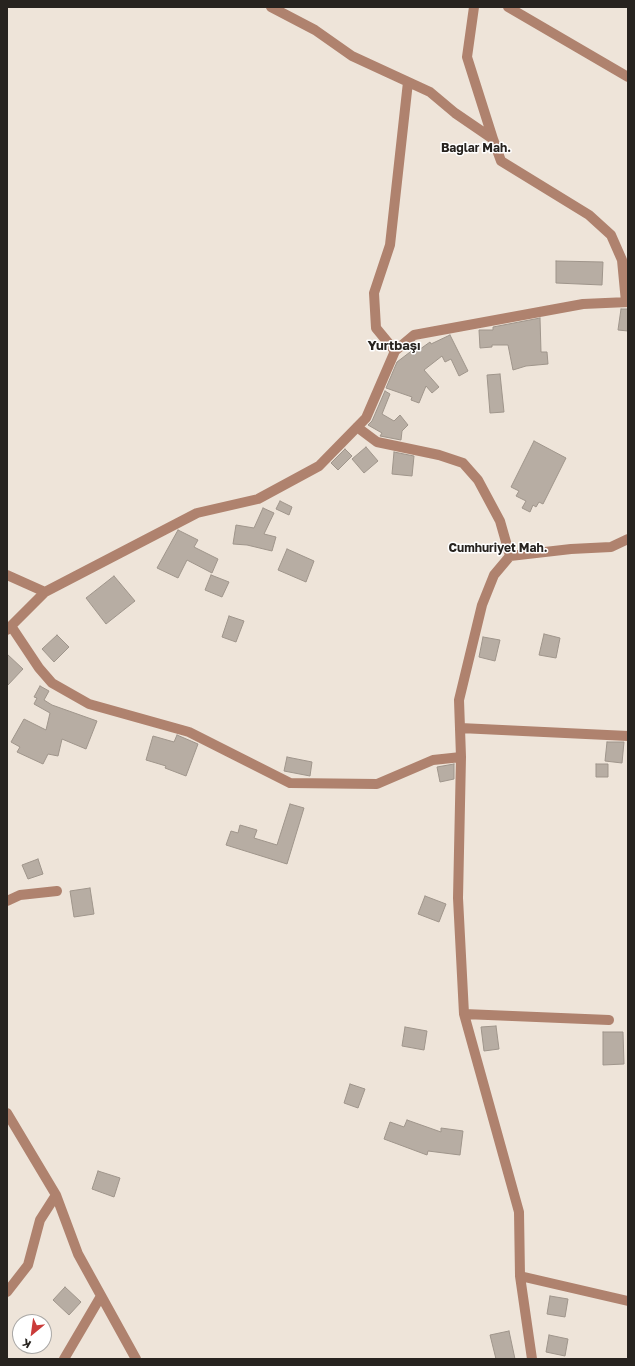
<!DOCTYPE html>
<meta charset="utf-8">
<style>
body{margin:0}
#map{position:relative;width:635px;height:1366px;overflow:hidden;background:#eee4d9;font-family:"Golos Text",sans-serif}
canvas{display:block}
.frame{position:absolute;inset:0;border:8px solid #27231f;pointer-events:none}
.north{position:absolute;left:12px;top:1314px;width:40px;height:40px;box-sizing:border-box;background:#fff;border:1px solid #a9a7a5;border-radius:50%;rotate:209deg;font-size:11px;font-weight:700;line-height:16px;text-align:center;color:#27231f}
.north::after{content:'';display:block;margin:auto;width:14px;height:18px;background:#ca3c3a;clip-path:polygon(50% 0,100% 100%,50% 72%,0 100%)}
</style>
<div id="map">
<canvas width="635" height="1366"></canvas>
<div class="frame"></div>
<div class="north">K</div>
</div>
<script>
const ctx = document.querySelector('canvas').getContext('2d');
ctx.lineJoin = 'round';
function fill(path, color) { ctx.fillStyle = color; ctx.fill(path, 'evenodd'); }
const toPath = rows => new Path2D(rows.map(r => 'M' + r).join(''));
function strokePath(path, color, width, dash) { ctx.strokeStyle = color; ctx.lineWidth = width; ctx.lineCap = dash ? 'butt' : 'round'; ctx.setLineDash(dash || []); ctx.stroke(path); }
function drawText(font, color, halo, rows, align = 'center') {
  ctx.font = font + ' "Golos Text",sans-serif'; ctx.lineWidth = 3; ctx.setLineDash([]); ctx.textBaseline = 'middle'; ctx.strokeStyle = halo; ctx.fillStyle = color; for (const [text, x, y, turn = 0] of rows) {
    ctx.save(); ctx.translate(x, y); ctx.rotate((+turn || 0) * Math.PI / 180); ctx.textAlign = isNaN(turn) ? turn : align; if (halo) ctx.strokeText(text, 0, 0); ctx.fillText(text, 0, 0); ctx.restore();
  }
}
const building = toPath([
 [556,261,603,262,602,285,556,283,556,261],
 [621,309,628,309,628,331,618,330,621,309],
 [540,318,541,352,547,352,548,364,526,366,513,370,508,345,492,345,492,347,480,348,479,330,493,330,493,327,540,318],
 [450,335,468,371,459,376,451,359,445,362,442,356,424,370,439,387,432,393,426,386,419,403,411,400,412,397,386,388,397,362,414,349,416,352,430,342,431,344,450,335],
 [500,374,504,412,490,413,487,375,500,374],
 [385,391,390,394,382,414,394,421,400,415,408,425,402,431,401,440,380,436,382,433,368,425,372,421,385,391],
 [534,441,566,458,543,504,539,502,536,507,533,505,530,512,522,508,526,501,516,496,519,491,511,487,534,441],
 [366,447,378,461,364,473,352,459,366,447],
 [345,449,352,456,338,470,331,463,345,449],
 [394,452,414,456,412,476,392,474,394,452],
 [280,501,292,507,289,515,276,509,280,501],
 [263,508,274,513,264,534,276,537,272,551,247,545,233,544,236,525,254,528,263,508],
 [178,530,198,540,194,547,218,559,212,573,187,560,178,578,157,568,178,530],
 [287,549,314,561,306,582,278,570,287,549],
 [211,575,229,582,222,597,205,590,211,575],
 [114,576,135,601,106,624,86,598,114,576],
 [229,616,244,621,236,642,222,637,229,616],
 [544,634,560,638,556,658,539,655,544,634],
 [57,635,69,647,54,662,42,649,57,635],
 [483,637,500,640,495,661,479,657,483,637],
 [7,654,23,669,7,686,7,654],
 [40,686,49,691,44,700,52,705,97,721,86,749,62,739,58,756,48,754,43,764,17,752,20,747,11,742,24,719,46,730,50,713,34,704,37,698,34,697,40,686],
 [177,735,198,744,186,776,165,768,166,766,146,760,153,736,174,742,177,735],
 [607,742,624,742,622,763,605,761,607,742],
 [287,757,312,762,310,776,284,771,287,757],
 [454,764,454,779,440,782,437,767,454,764],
 [596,764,608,764,608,777,596,777,596,764],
 [290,804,304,808,287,864,226,845,231,831,238,833,240,825,257,830,254,838,277,845,290,804],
 [38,859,43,874,28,879,22,865,38,859],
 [90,888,94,914,74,917,70,891,90,888],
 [425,896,446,904,439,922,418,914,425,896],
 [496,1026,499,1049,484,1051,481,1027,496,1026],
 [405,1027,427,1031,424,1050,402,1046,405,1027],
 [603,1032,623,1032,624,1064,603,1065,603,1032],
 [350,1084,365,1089,358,1108,344,1103,350,1084],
 [407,1120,441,1132,441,1128,463,1131,460,1155,428,1151,427,1155,384,1139,390,1122,404,1127,407,1120],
 [98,1171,120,1178,114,1197,92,1189,98,1171],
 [65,1287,81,1302,69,1315,53,1300,65,1287],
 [550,1296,568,1299,565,1317,547,1314,550,1296],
 [509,1331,515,1359,496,1359,490,1335,509,1331],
 [549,1335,568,1339,565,1356,546,1352,549,1335]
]);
const minor = toPath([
 [271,7,315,30,352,56,430,92,455,113,493,139,501,161,589,215,611,235,622,260,626,302],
 [474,7,467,57,493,139],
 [508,7,628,77],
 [395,351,376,328,374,293,390,245,408,82],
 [357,427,377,442,439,455,463,463,478,480,500,521,510,556],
 [7,575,45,592],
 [11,626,39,668,52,683,89,704,189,732,290,783,377,784,433,760,461,757],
 [7,630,45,592,197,513,258,499,319,466,366,418,395,351,414,335,583,304,628,302],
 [460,728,628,736],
 [7,901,20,895,57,891],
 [464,1014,609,1020],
 [7,1113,56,1195,78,1254,136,1359],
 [520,1276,628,1301],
 [7,1292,28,1265,40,1220,56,1195],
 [64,1359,101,1296],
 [532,1359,520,1276,519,1212,464,1014,458,898,461,757,459,700,482,605,494,575,510,556,571,549,611,547,628,539]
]);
const neighbourhoodNames = [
 ["Bağlar Mah.",476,148],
 ["Cumhuriyet Mah.",498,548]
];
const quarterNames = [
 ["Yurtbaşı",394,346]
];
fill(building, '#b7ada3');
strokePath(building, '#9f958b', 1);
strokePath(minor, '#af826e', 10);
drawText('bold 12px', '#27231f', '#fff', neighbourhoodNames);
drawText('bold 13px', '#27231f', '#fff', quarterNames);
</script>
